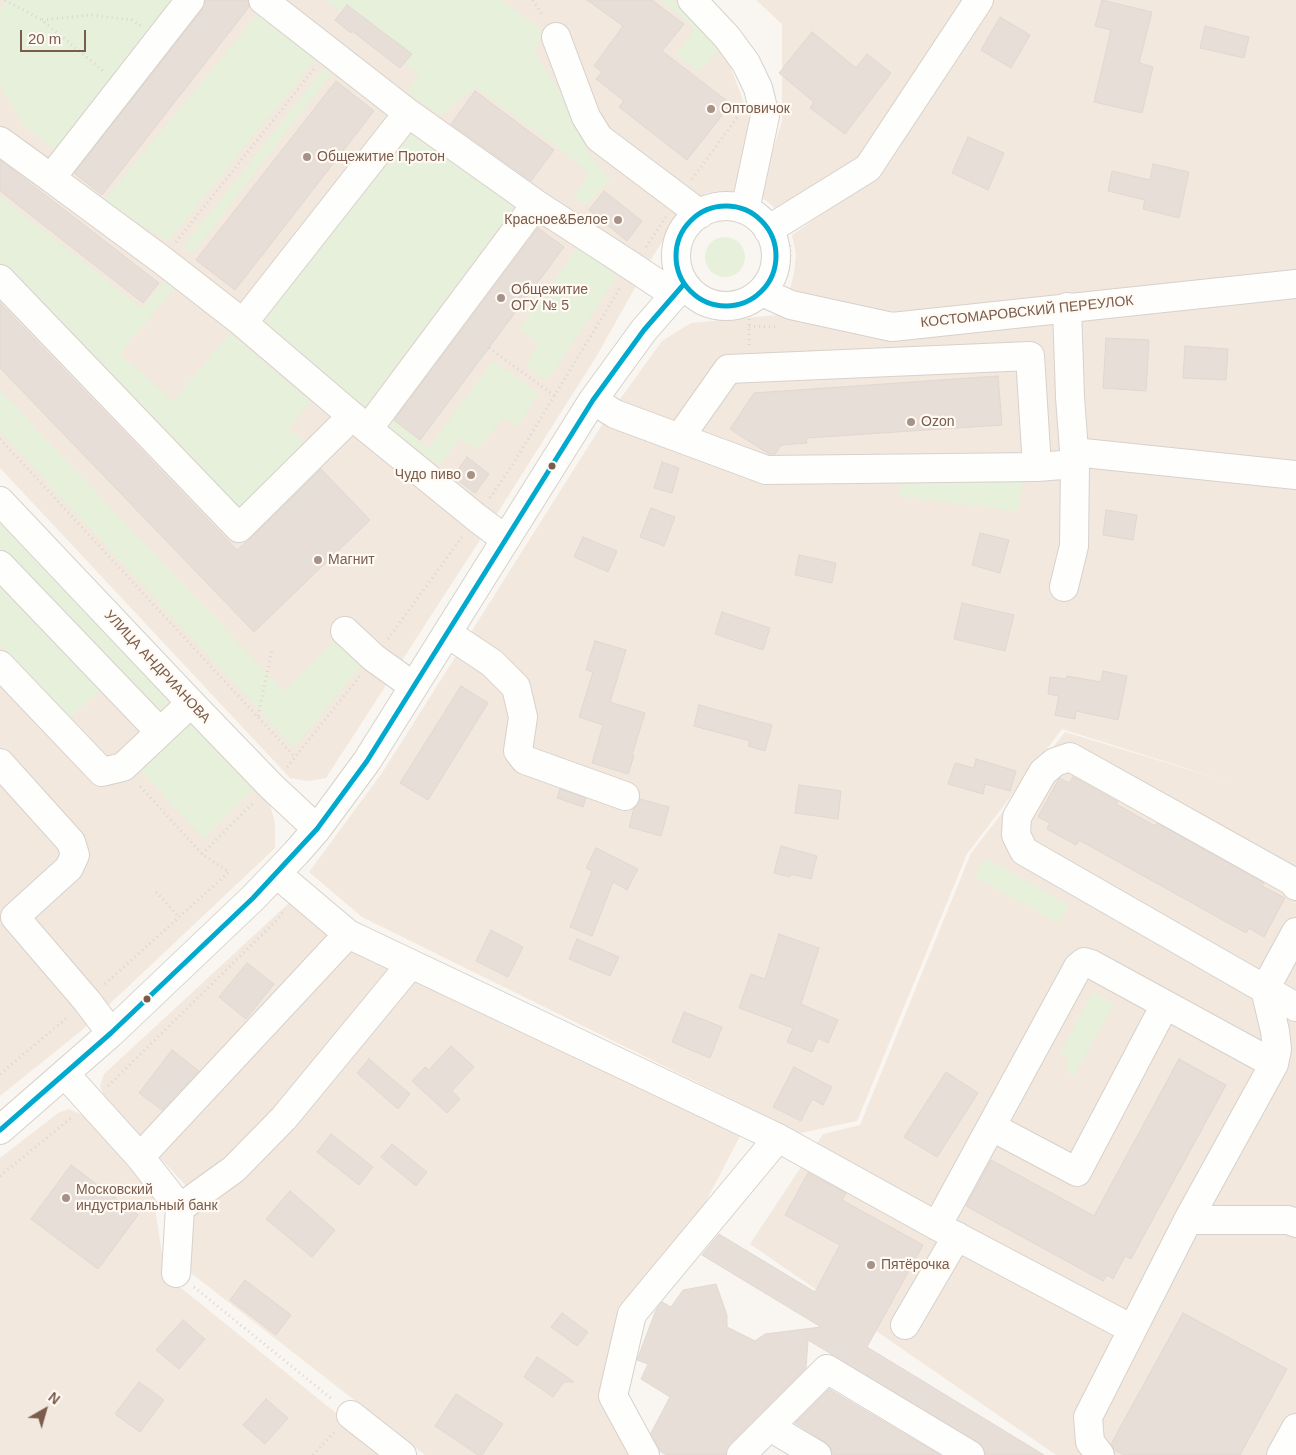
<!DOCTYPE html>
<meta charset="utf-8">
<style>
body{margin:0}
#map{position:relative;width:1296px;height:1455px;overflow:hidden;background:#f9f5f0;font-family:Arial,sans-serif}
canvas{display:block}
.north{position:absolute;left:20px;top:1385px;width:50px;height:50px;-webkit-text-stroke:4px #fffaf3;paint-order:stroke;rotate:38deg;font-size:14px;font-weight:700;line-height:20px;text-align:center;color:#7a5c4d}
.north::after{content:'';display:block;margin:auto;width:18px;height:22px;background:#7a5c4d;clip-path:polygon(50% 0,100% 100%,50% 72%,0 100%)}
.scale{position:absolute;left:20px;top:30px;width:66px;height:22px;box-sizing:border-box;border:2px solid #7a5c4d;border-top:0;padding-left:6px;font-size:15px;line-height:18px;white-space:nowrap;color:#7a5c4d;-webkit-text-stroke:4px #fffaf3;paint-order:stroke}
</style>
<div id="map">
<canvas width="1296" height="1455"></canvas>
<div class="north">N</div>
<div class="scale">20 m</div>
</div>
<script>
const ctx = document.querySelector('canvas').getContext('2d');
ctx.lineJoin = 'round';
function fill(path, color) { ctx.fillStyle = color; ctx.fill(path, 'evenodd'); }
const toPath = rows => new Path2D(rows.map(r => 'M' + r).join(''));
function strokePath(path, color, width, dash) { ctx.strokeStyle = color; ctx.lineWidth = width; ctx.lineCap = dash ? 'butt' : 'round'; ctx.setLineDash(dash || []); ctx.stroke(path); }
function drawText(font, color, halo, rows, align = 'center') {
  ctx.font = font + ' Arial,sans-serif'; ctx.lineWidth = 4.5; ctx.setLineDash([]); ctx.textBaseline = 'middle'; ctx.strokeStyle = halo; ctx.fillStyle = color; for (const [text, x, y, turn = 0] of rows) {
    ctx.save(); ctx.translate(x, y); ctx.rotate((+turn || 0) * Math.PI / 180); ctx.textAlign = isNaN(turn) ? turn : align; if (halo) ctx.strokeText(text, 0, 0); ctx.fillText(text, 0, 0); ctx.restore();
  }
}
const residential = toPath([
 [0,0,678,0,723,46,750,120,736,191,720,191,706,193,677,218,653,256,596,357,498,512,326,778,308,781,290,778,0,468],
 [756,0,966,0,861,160,778,211,768,202,758,196,782,121,782,24],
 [992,0,1296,0,1296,275,894,316,790,289,794,273,796,254,792,235,870,180],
 [1296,293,1296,1455,1056,1455,750,1244,823,1134,860,1125,971,853,1065,732,1236,784,1062,729,967,854,857,1121,800,1133,362,917,309,872,382,773,605,420,662,341,691,323,778,315,890,337],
 [0,518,267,794,275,823,275,848,81,1031,0,1096],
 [291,901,352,945,740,1136,704,1205,621,1315,631,1455,425,1455,191,1273,190,1229,185,1185,105,1098,100,1086,104,1074],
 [69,1109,85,1116,153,1194,165,1275,388,1455,0,1455,0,1158,58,1113]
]);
const green = toPath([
 [8,0,179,0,59,153,24,126,0,85,0,8],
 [325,0,501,0,544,32,534,51,571,109,587,151,611,180,586,205,573,196,589,174,561,150,475,87,441,116,407,92,419,74],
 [659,0,674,0,721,48,699,72,676,55,694,30,688,22],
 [262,9,319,55,168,242,104,200],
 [324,68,332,73,192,255,183,247],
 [414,131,517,203,365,407,260,322],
 [0,196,142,308,164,281,175,288,120,353,173,401,230,333,311,402,289,428,305,443,240,511,0,262],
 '705 257a20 20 0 1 1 40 0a20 20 0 1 1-40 0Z',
 [578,247,618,276,547,381,525,365,539,344,519,329],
 [493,361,539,393,517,427,504,417,477,450,460,438,439,466,382,422,387,415,428,448],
 [0,390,284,691,335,640,362,665,294,748,0,432],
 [1025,470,1018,511,899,496,899,474],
 [0,523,175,706,158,723,0,558],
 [0,573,105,686,69,719,0,644],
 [190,722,254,789,204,839,140,770],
 [985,858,1069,905,1059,923,974,877],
 [1093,992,1114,1004,1074,1076,1068,1073,1068,1060,1065,1056,1060,1053]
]);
const building = toPath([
 [205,0,248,0,249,7,102,195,74,173,202,10,205,0],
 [587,0,652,0,684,24,662,51,731,104,687,160,619,107,624,101,596,79,602,72,594,66,623,26,587,0],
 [1102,0,1152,12,1139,63,1153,67,1142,113,1094,102,1111,30,1095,26,1102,0],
 [347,5,412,54,400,68,352,31,351,33,335,20,347,5],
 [1000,17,1030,35,1011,68,981,50,1000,17],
 [1205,26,1249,37,1244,58,1200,48,1205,26],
 [812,32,856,68,867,54,891,73,845,134,810,108,814,102,779,73,812,32],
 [336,81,374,111,235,290,196,260,336,81],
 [475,91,554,150,531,181,451,124,475,91],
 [968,137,1004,153,988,190,952,173,968,137],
 [0,160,159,283,143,303,0,191,0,160],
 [1153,164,1189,172,1179,218,1143,209,1145,200,1108,191,1112,171,1150,180,1153,164],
 [604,191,642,221,627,241,589,210,604,191],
 [538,228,564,247,420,440,394,420,538,228],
 [0,303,237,550,250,539,321,469,370,520,254,632,0,368,0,303],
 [1106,338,1149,340,1146,391,1103,388,1106,338],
 [1185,346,1228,349,1226,380,1183,378,1185,346],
 [998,376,1002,425,806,438,807,443,781,445,775,454,769,454,730,429,754,393,998,376],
 [467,457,489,474,475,493,453,477,467,457],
 [662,462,679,468,672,493,654,488,662,462],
 [651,508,675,517,664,546,640,537,651,508],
 [1106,510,1137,515,1133,540,1103,535,1106,510],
 [980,533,1009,540,1000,573,972,565,980,533],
 [583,537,617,551,608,572,574,557,583,537],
 [799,555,836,563,832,583,795,575,799,555],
 [962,603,1014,615,1005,651,954,639,962,603],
 [722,612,770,628,763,650,715,634,722,612],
 [595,641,626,650,610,702,645,713,632,755,634,756,628,774,592,763,603,725,579,717,593,672,586,670,595,641],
 [1103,671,1127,676,1118,720,1076,711,1075,719,1055,715,1059,696,1048,694,1050,677,1066,679,1067,676,1101,682,1103,671],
 [461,686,488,703,428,800,400,783,461,686],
 [699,705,772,725,765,751,748,746,750,741,694,726,699,705],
 [976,759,1016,771,1010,791,985,784,983,794,948,784,955,763,974,768,976,759],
 [1073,777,1118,802,1116,804,1155,826,1157,823,1264,883,1262,886,1285,898,1264,937,1249,928,1246,933,1079,840,1076,845,1047,829,1050,823,1038,817,1058,780,1060,778,1069,783,1073,777],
 [799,785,841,791,838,819,795,813,799,785],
 [560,789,586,798,583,807,557,798,560,789],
 [640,799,669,807,661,836,629,827,634,808,640,799],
 [781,846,817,856,811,879,791,874,790,877,774,873,781,846],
 [596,848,638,869,627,890,613,882,592,936,570,927,592,871,586,868,596,848],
 [491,930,523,947,508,977,476,961,491,930],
 [779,934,819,948,801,1004,838,1020,828,1043,818,1038,812,1052,787,1042,793,1028,739,1008,751,974,765,979,779,934],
 [577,939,619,957,610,976,569,959,577,939],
 [247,963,274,984,246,1019,219,997,247,963],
 [684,1012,722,1027,710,1058,672,1042,684,1012],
 [451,1046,474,1067,452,1091,460,1099,447,1113,412,1081,425,1067,429,1070,451,1046],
 [172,1050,199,1071,162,1110,139,1093,172,1050],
 [369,1059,410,1094,398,1109,357,1073,369,1059],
 [1179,1059,1226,1085,1131,1259,1125,1256,1113,1279,1107,1275,1103,1281,966,1206,991,1160,1094,1216,1179,1059],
 [794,1067,832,1087,823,1105,812,1099,801,1121,773,1107,794,1067],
 [946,1072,978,1093,937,1157,904,1137,946,1072],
 [331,1134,373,1167,359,1185,317,1152,331,1134],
 [392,1144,427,1172,416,1186,381,1157,392,1144],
 [71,1165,138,1215,98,1269,31,1219,71,1165],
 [808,1173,846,1193,842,1200,923,1245,867,1347,1044,1455,986,1455,983,1447,978,1442,808,1340,806,1368,730,1444,726,1450,726,1455,666,1455,660,1451,651,1433,670,1397,641,1379,648,1364,637,1360,656,1310,662,1302,671,1307,683,1290,716,1284,727,1315,727,1327,755,1341,765,1334,821,1327,702,1255,719,1234,815,1292,840,1245,785,1215,808,1173],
 [290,1191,335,1230,312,1257,266,1219,290,1191],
 [245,1280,291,1315,276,1335,230,1300,245,1280],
 [562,1313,588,1332,577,1346,551,1327,562,1313],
 [1183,1313,1287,1369,1240,1455,1124,1455,1114,1450,1111,1444,1183,1313],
 [183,1320,205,1339,179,1369,156,1350,183,1320],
 [537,1357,567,1377,574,1382,564,1382,553,1397,524,1377,537,1357],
 [139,1382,164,1400,140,1432,115,1414,139,1382],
 [829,1389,940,1455,833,1455,830,1447,825,1442,795,1423,829,1389],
 [456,1394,503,1424,482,1455,478,1455,435,1426,456,1394],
 [266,1399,288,1418,265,1444,243,1425,266,1399]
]);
const path = toPath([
 [5,0,42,20,103,71],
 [533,0,543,16],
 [42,20,91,15,132,20,141,26],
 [692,179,739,115],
 [176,242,314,69],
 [646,247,666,217],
 [787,276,790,262,790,245],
 [749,326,778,327],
 [749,345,749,315,753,314],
 [489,348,555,396],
 [0,439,295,757],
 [490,498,511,467,620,288],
 [388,639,462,537],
 [258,716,272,649],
 [287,767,360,676],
 [202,854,254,802],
 [156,892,179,917],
 [105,984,229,872,202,854,138,784],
 [0,1074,69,1016],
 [108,1086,275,922,284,911],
 [0,1176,71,1118],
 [194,1287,333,1400],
 [313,1455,335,1431]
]);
const minor = toPath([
 [190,0,51,178,162,260,243,323,352,416,477,518,505,539],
 [263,0,408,113,536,204,633,267,675,295],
 [692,0,727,37,746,63,758,88,765,116,745,210],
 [556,37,586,117,599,138,700,214],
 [0,141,51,178],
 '676 256a50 50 0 1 1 100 0a50 50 0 1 1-100 0Z',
 [768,230,868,168,979,0],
 [0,279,239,528,352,416],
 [762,292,791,305,892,327,1296,284],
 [243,323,408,113],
 [593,400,615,414,766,470,1037,467,1075,464],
 [368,429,536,204],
 [680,437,728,369,1030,356,1037,467],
 [1074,452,1296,475],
 [0,501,191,703,271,786,317,829],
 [0,565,160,732],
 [1064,587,1074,546,1075,464,1070,397,1067,307],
 [345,631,374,658,413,686],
 [447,633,492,663,516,687,523,717,518,751,525,760,625,796],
 [0,665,102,772,123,767,191,703],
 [0,763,71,842,75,855,69,868,15,917,87,1001,111,1033],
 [277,874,348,934,778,1138,937,1226,1132,1329],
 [1296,886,1292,881,1070,757,1055,762,1043,772,1017,817,1016,835,1024,851,1296,1007],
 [65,1074,140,1157,180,1208,176,1273],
 [992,1127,1077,1172,1165,1005],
 [0,1130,111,1033,253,898,296,853,317,829,367,761,593,400,644,330,684,284],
 [140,1157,348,934],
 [180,1208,234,1169,284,1118,411,964],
 [1188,1220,1288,1220,1296,1223],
 [937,1226,1078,967,1084,962,1091,964,1274,1064],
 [905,1325,957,1236],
 [351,1415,402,1455],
 [770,1427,817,1455],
 [645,1455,613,1396,632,1314,778,1138],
 [741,1455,827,1369,970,1455],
 [1100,1455,1090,1442,1088,1417,1188,1220,1274,1064,1277,1049,1275,1031,1265,989,1296,932],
 [1281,1455,1296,1428]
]);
const bus1 = toPath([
 '676 256a50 50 0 1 1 100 0a50 50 0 1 1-100 0Z',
 [0,1130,111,1033,253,898,317,829,367,761,593,400,644,330,684,284]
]);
const markers = [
 [711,109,5,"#a69286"],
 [307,157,5,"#a69286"],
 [618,220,5,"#a69286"],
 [501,298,5,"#a69286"],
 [911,422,5,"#a69286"],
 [552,466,4.5,"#7a5c4d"],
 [471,475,5,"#a69286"],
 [318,560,5,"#a69286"],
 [147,999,4.5,"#7a5c4d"],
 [66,1198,5,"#a69286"],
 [871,1265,5,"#a69286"]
];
const poiNames = [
 ["Оптовичок",721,109],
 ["Общежитие Протон",317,157],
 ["Красное&Белое",608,220,"right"],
 ["Общежитие",511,290],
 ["ОГУ № 5",511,306],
 ["Ozon",921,422],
 ["Чудо пиво",461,475,"right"],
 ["Магнит",328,560],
 ["Московский",76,1190],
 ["индустриальный банк",76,1206],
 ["Пятёрочка",881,1265]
];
const streetNames = [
 ["КОСТОМАРОВСКИЙ ПЕРЕУЛОК",1027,312,-6],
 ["УЛИЦА АНДРИАНОВА",157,667,47]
];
fill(residential, '#f2e8de');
fill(green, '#e7f0db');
fill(building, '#e6ded7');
strokePath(building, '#e2d8d2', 1);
strokePath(minor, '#d7d1cb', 30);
strokePath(path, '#dcd5d0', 3, [1, 4]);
strokePath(minor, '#fefefd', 28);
strokePath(bus1, '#00a9ce', 5);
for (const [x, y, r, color] of markers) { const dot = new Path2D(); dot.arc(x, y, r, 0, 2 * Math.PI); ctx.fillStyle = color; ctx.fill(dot); strokePath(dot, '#fffaf3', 2); }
drawText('14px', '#7a5c4d', '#fffaf3', poiNames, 'left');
drawText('14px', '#7a5c4d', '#fffaf3', streetNames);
</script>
